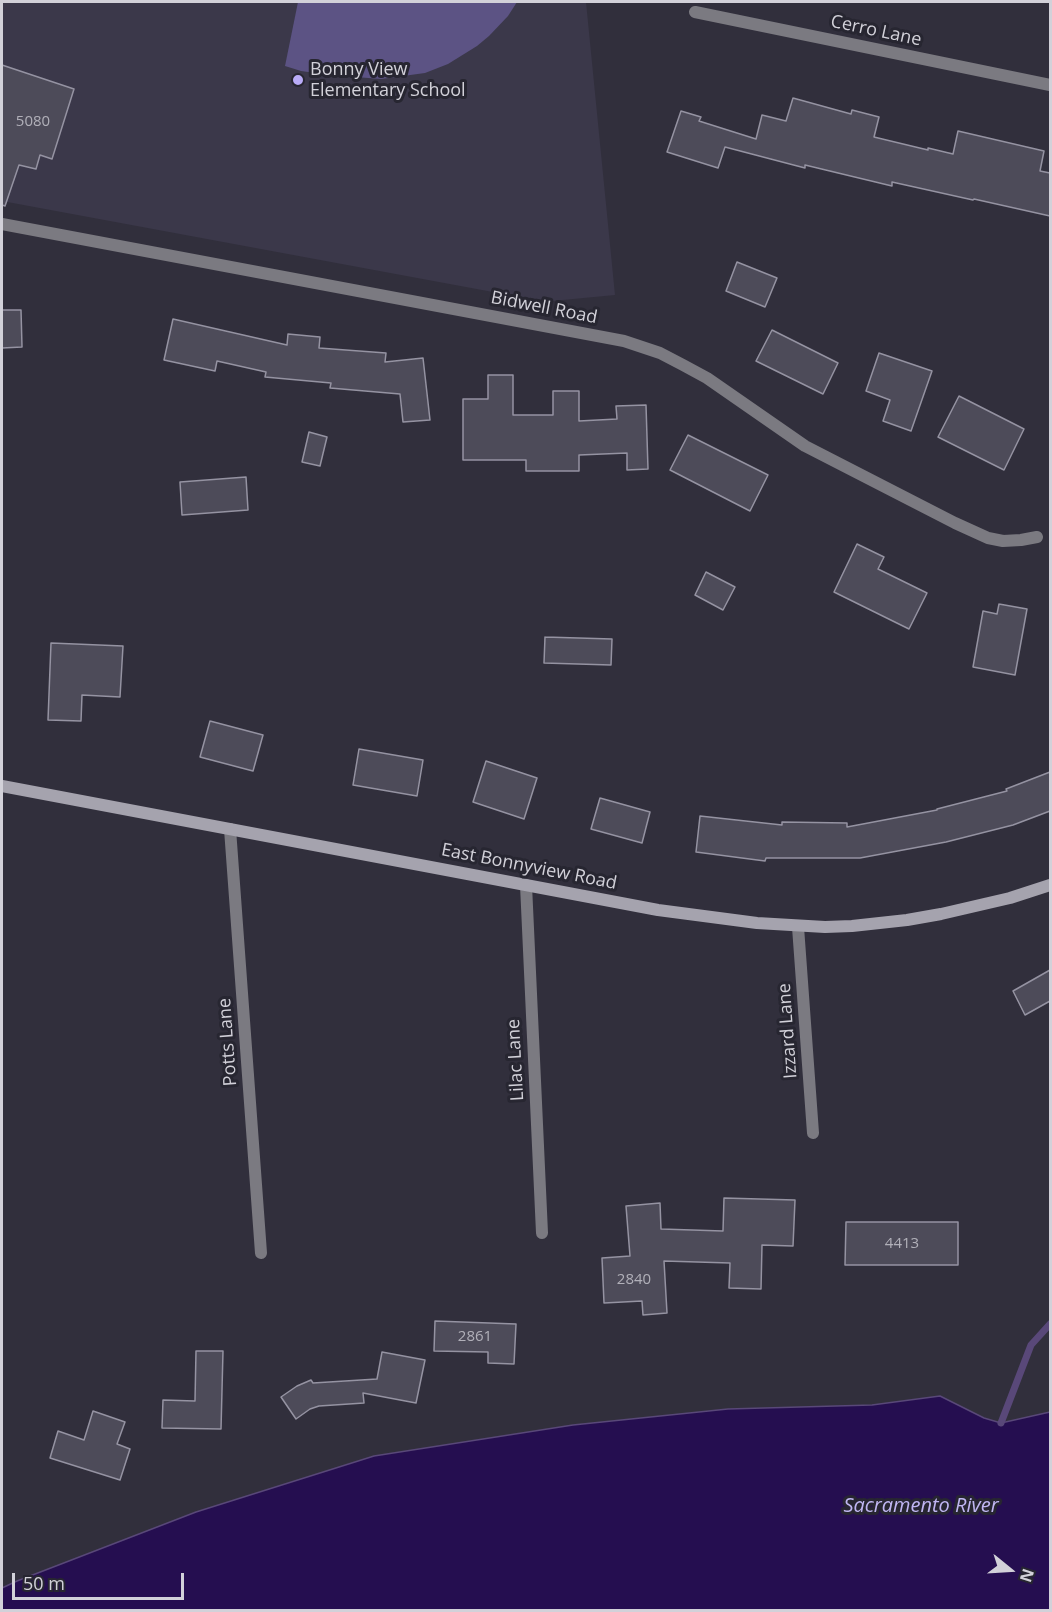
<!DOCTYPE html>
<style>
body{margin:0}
#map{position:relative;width:1052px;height:1612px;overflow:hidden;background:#312f3c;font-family:"Open Sans",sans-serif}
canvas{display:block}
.frame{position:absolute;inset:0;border:3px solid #d2d1d9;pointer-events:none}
.north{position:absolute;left:980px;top:1540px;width:60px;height:60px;-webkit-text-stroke:4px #272631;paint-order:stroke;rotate:108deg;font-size:16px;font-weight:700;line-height:24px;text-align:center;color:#d2d1d9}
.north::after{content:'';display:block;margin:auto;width:21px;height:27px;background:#d2d1d9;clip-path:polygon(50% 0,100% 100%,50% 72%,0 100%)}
.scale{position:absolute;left:12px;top:1573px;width:172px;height:27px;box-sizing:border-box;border:3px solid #d2d1d9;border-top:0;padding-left:8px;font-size:18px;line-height:21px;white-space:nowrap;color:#d2d1d9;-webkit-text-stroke:4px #272631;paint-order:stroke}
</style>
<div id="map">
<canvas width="1052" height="1612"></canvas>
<div class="frame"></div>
<div class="north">N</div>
<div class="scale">50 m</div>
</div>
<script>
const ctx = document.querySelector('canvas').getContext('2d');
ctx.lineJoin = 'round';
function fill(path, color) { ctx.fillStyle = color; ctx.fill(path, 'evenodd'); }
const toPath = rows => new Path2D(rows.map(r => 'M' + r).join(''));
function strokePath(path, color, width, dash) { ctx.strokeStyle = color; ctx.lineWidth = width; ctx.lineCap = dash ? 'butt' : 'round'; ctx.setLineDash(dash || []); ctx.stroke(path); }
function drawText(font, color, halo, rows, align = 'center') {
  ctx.font = font + ' "Open Sans",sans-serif'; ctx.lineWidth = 6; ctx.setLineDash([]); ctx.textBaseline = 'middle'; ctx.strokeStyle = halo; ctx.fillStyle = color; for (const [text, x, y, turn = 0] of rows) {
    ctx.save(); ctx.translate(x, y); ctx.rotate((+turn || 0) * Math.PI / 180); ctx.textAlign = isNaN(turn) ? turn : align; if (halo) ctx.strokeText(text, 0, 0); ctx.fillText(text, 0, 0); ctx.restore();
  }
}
const built = toPath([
 [2,2,586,2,615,295,552,301,509,295,2,201]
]);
const green = toPath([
 [298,2,517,2,508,16,489,36,477,46,448,64,425,73,381,79,330,75,301,71,285,66]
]);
const water = toPath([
 [940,1396,984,1418,1001,1423,1050,1412,1050,1610,2,1610,2,1588,17,1581,196,1512,374,1456,573,1425,728,1409,872,1405,940,1396]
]);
const stream = toPath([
 [1001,1423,1031,1345,1050,1324]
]);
const building = toPath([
 [2,65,74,89,52,159,40,155,36,169,19,165,5,206,2,205,2,65],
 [793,98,851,114,852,110,879,117,874,137,928,150,928,148,953,154,958,131,1044,151,1040,171,1050,173,1050,216,974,199,973,200,892,182,892,186,805,165,805,168,725,147,718,168,667,152,681,111,701,117,699,121,756,139,762,115,786,121,793,98],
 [737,262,777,278,765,307,726,291,737,262],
 [2,310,21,310,22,347,2,348,2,310],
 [173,319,287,345,288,334,320,337,319,348,386,353,385,362,423,358,430,420,403,422,400,394,330,388,331,383,265,377,266,372,217,361,215,371,164,360,173,319],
 [772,330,838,363,823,394,756,361,772,330],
 [879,353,932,371,911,431,883,421,890,400,866,391,879,353],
 [488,375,513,375,513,415,553,415,553,391,579,391,579,421,617,419,616,406,646,405,648,469,627,470,627,453,579,455,579,471,526,471,526,460,463,460,463,399,488,399,488,375],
 [959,396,1024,429,1004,470,938,437,959,396],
 [309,432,327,437,320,466,302,462,309,432],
 [688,435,768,475,750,511,670,470,688,435],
 [246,477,248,510,182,515,180,482,246,477],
 [857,544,884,557,878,569,927,593,909,629,834,592,857,544],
 [706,572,735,587,723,610,695,595,706,572],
 [999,604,1027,609,1015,675,973,667,983,611,997,614,999,604],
 [545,637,612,639,611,665,544,663,545,637],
 [51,643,123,646,120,697,82,695,81,721,48,720,51,643],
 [210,721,263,735,253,771,200,757,210,721],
 [359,749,423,760,417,796,353,785,359,749],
 [486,761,537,778,524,819,473,802,486,761],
 [1050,772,1050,811,1013,825,946,842,860,858,766,858,765,861,696,852,700,816,782,825,782,822,847,823,847,827,937,810,937,809,1007,791,1006,789,1050,772],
 [600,798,650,812,642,843,591,829,600,798],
 [1050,970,1050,1001,1025,1015,1013,991,1050,970],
 [724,1198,795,1200,793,1246,762,1245,761,1289,729,1288,730,1263,664,1261,667,1313,643,1315,642,1301,604,1303,602,1258,630,1256,626,1206,660,1203,661,1229,723,1231,724,1198],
 [846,1222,958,1222,958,1265,845,1265,846,1222],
 [435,1321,516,1324,514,1364,488,1363,488,1352,434,1351,435,1321],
 [196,1351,223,1351,221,1429,162,1428,163,1400,195,1401,196,1351],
 [382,1352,425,1360,416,1403,363,1393,364,1403,319,1406,310,1409,296,1419,281,1397,297,1386,311,1380,313,1383,377,1379,382,1352],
 [93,1411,125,1422,117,1444,130,1449,120,1480,50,1458,58,1431,84,1440,93,1411]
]);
const street = toPath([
 [695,12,1050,85],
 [2,224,624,341,660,353,683,365,707,378,805,446,955,523,988,538,1003,541,1021,540,1037,537],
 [230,829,261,1253],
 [526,885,542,1233],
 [798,927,813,1133]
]);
const secondary = toPath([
 [2,786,658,910,757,923,825,927,852,926,907,920,941,914,1010,898,1050,885]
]);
const markers = [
 [298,80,6,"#b9abf7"]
];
const numberNames = [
 ["5080",33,122],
 ["4413",902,1244],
 ["2840",634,1280],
 ["2861",475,1337]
];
const streetNames = [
 ["Cerro Lane",876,31,12],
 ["Bidwell Road",544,308,11],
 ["East Bonnyview Road",529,867,11],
 ["Izzard Lane",788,1031,-94],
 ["Potts Lane",228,1042,-94],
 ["Lilac Lane",516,1060,-93]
];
const poiNames = [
 ["Bonny View",310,70],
 ["Elementary School",310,91]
];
const waterNames = [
 ["Sacramento River",921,1506]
];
fill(built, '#3b384a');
fill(green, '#5c5384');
fill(water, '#250e50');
strokePath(water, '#594879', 1.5);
strokePath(stream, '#594879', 7);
fill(building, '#4d4b59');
strokePath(building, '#9593a2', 1.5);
strokePath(street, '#7b7a81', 12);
strokePath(secondary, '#a5a3ae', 12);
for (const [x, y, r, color] of markers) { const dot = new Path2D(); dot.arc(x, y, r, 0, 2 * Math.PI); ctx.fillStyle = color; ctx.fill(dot); strokePath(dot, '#272631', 2); }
drawText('15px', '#b1b0b9', null, numberNames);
drawText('18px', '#d2d1d9', '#272631', streetNames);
drawText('18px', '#d2d1d9', '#272631', poiNames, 'left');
drawText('italic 20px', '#c0b6f2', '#272631', waterNames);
</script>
